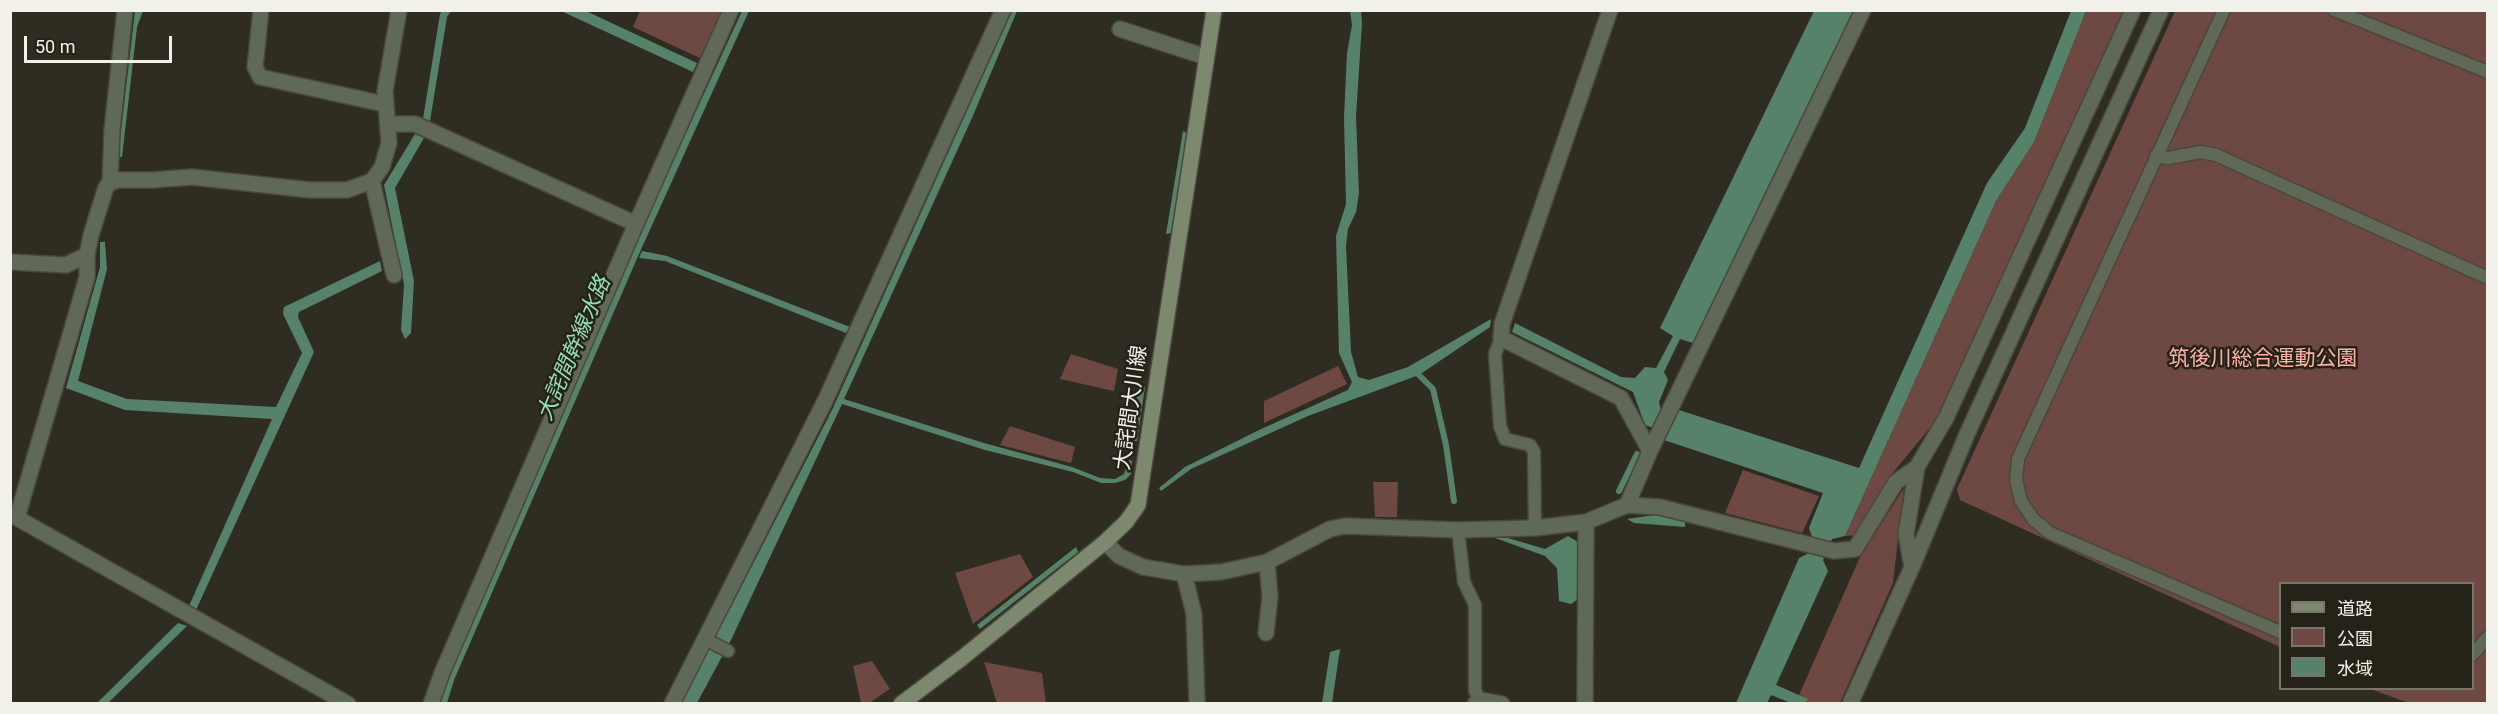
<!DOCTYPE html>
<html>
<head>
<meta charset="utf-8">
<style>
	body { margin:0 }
	#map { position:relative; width:2498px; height:714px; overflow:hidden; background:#2f2c21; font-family:Roboto,"Noto Sans JP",sans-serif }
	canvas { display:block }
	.frame { position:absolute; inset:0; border:12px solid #f2f1e9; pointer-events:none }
	.legend { position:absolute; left:2279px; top:582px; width:195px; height:108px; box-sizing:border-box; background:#252218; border:2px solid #77756c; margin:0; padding:8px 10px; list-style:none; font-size:18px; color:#f2f1e9 }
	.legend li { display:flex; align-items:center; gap:12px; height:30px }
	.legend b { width:30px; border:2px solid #77756c }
	.scale { position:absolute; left:24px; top:36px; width:148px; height:27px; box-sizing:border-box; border:3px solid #f2f1e9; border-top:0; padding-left:8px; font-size:18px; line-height:21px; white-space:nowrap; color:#f2f1e9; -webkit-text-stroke:4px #252218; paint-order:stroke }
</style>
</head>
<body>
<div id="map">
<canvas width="2498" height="714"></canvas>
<div class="frame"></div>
<ul class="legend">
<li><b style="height:8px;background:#7d896f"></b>道路</li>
<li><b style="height:16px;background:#6e4842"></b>公園</li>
<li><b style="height:16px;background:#57826a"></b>水域</li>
</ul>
<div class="scale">50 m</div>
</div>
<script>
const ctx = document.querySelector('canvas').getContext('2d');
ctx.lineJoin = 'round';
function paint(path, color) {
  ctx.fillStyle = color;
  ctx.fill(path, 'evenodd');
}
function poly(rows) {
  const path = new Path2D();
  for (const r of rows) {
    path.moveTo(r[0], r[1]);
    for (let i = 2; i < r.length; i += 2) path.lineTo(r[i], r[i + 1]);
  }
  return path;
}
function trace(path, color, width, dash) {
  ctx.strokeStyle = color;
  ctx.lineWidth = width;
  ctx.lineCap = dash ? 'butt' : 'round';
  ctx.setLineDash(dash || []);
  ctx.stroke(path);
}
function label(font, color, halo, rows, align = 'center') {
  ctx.font = font + ' Roboto,"Noto Sans JP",sans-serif';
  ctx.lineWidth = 5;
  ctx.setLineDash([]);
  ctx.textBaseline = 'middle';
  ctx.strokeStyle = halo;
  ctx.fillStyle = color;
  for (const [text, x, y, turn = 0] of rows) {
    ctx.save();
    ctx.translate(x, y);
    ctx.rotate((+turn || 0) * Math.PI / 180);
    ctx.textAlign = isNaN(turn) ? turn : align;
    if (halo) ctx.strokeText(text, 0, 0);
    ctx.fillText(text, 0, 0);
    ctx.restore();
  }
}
paint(poly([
	[640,11,723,11,702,59,633,27],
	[2086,11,2124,11,1938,418,1887,480,1857,535,1845,536,1996,201,2034,142],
	[2175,11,2487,11,2487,703,2409,703,2370,689,2472,688,2472,584,2280,584,2280,647,1960,500,1957,489],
	[1071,354,1118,369,1114,391,1060,379],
	[1338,366,1347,384,1264,423,1264,401],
	[1010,426,1075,447,1071,463,1000,445],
	[1743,470,1819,496,1802,533,1725,513],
	[1373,482,1398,482,1397,517,1375,517],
	[1904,488,1893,583,1840,703,1805,703,1807,699,1799,695,1860,557],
	[1020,554,1033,577,973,624,955,573],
	[872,661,890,689,869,703,861,703,853,666],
	[984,662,1042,673,1046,703,997,703]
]), '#6e4842');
paint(poly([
	[135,11,143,11,137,27,122,157,118,157],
	[442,11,451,11,447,17,430,121,423,119,440,14],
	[561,11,586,11,697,63,693,72],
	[742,11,749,11,639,254,454,680,447,703,439,704,447,677,634,246],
	[1012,11,1017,11,972,118,844,399,984,443,1072,467,1100,478,1115,479,1124,474,1129,460,1132,461,1131,474,1125,480,1115,483,1101,483,1073,472,985,450,842,404,731,640,697,703,681,704,832,410],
	[1350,11,1361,11,1362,23,1356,117,1359,193,1356,212,1348,229,1346,246,1351,352,1358,377,1369,380,1408,367,1491,319,1490,327,1419,375,1308,416,1191,469,1161,491,1159,488,1185,467,1259,430,1348,390,1352,382,1339,353,1336,236,1346,204,1344,117,1347,53,1352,25],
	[1814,11,1855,11,1693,343,1680,339,1664,372,1668,380,1659,402,1661,410,1674,418,1679,410,1859,468,1987,183,2025,128,2071,11,2086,11,2034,142,1996,201,1845,536,1832,539,1823,560,1828,571,1776,685,1808,699,1805,703,1791,703,1771,695,1767,703,1736,703,1799,558,1807,554,1812,537,1809,528,1823,493,1664,440,1667,433,1645,425,1633,392,1512,332,1515,323,1621,377,1635,378,1645,367,1656,368,1673,336,1660,328],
	[1183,131,1187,133,1171,233,1166,234],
	[415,134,424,138,395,188,414,281,411,333,405,339,401,330,404,285,384,185],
	[100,242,105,242,107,269,78,381,127,399,276,407,302,353,283,314,284,307,380,261,382,271,299,312,298,317,314,352,196,610,189,606,272,419,125,410,66,388,100,267],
	[642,251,667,256,850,327,846,333,665,261,639,258],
	[1138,384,1145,387,1137,441,1130,441],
	[1654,515,1685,521,1685,527,1634,523,1627,519],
	[1568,536,1578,542,1578,599,1571,604,1559,601,1557,568,1545,556,1495,538,1508,538,1545,549],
	[1076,547,1078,552,980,629,977,625],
	[178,623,187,626,108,703,97,703],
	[1340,649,1332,703,1322,703,1330,652]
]), '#57826a');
trace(poly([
	[1419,375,1433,389,1446,445,1454,501],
	[1619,491,1637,454]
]), '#57826a', 6);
const lane = poly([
	[2224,10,2018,459,2016,480,2021,501,2033,519,2050,533,2280,632],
	[2334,10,2488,72],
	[2156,156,2168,158,2201,152,2216,155,2488,278],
	[1501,338,1495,354,1500,426,1505,439,1530,445,1534,452,1535,528],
	[1458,530,1464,582,1475,605,1475,691,1480,700],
	[705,639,728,651],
	[2472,655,2488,637]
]);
const street = poly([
	[261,10,255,67,260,77,384,104],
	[1610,10,1502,324,1501,338,1621,398,1650,451],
	[1120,29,1206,57],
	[389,124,415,124,636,224],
	[372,181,394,275],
	[110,183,112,130,125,10],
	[10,262,66,265,87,255],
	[1917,467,1946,418,2133,10],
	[1627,505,1650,451,1863,10],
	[1105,542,1119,556,1143,567,1184,574,1221,572,1267,562,1330,529,1345,526,1458,530,1535,528,1586,522,1627,505,1660,507,1834,551,1855,549,1896,482,1917,467,1906,534,1912,567],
	[1184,574,1194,614,1197,704],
	[1266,633,1270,597,1267,562],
	[348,704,17,518,87,277,87,255,91,235,106,187,110,183,118,180,152,180,192,177,310,190,347,190,372,181,382,167,389,143,385,91,399,10],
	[431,704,442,673,636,224,731,10],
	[672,704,825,401,1003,10],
	[1475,704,1480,700,1502,704],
	[1585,704,1586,522],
	[1850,704,1912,567,1967,434,2161,10]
]);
const secondary = poly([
	[901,704,962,658,1105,542,1126,522,1138,505,1214,10]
]);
trace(lane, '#4a483d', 15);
trace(street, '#4a483d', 18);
trace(secondary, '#4a483d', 18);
trace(lane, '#606857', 12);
trace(street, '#606857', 15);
trace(secondary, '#7d896f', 15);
label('21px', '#feb2a6', '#252218', [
	["筑後川総合運動公園",2263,360]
]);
label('21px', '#f2f1e9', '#252218', [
	["大詫間大川線",1132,408,-82]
]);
label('italic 22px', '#96deb7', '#252218', [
	["大詫間幹線水路",575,349,-67]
]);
</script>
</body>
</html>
